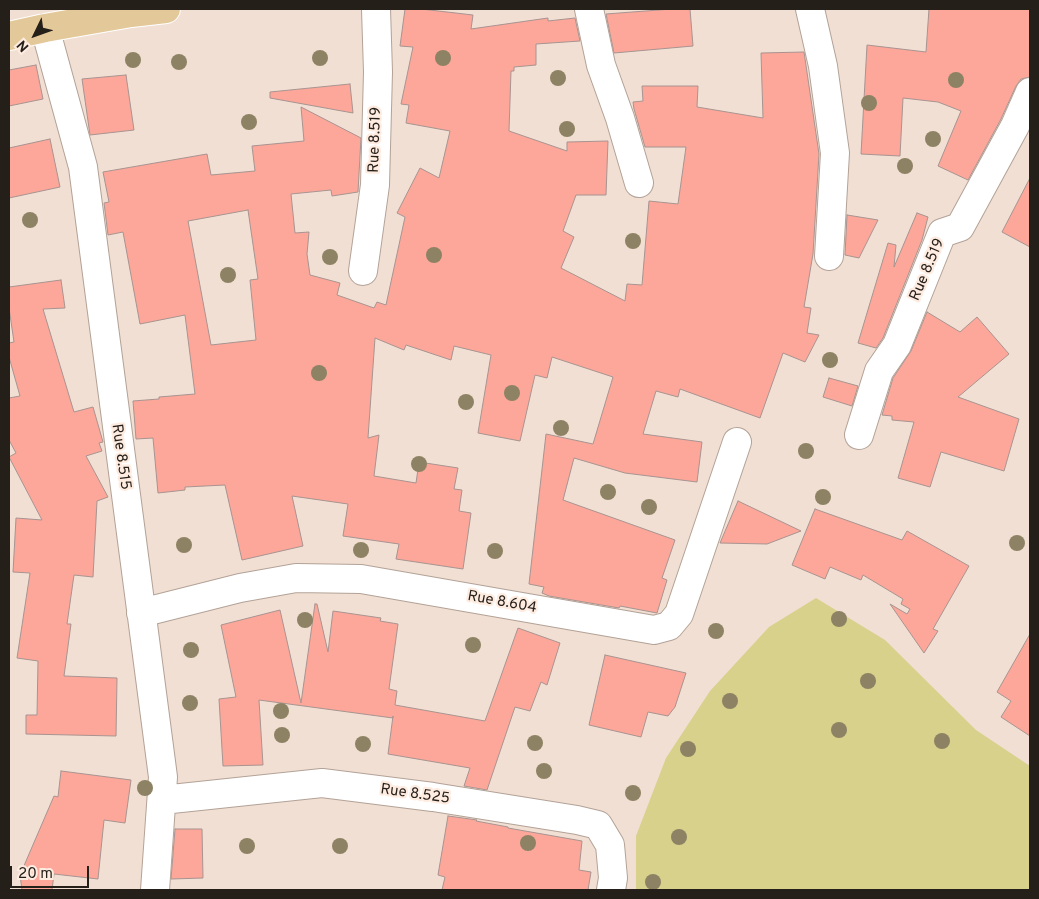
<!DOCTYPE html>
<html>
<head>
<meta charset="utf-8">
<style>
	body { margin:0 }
	#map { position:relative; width:1039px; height:899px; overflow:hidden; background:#f1dfd3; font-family:Overpass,sans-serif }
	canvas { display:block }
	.frame { position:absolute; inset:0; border:10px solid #251f1a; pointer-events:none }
	.north { position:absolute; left:10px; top:10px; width:50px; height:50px; -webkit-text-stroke:4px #ffece0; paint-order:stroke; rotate:228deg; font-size:14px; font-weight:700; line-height:20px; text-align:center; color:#251f1a }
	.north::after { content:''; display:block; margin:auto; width:18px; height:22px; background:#251f1a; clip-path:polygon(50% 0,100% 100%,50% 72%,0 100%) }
	.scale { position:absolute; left:10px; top:866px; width:79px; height:22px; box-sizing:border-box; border:2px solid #251f1a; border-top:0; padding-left:6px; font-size:15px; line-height:18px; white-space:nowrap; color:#251f1a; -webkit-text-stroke:4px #ffece0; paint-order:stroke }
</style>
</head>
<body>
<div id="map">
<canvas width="1039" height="899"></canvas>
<div class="frame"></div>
<div class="north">N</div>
<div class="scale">20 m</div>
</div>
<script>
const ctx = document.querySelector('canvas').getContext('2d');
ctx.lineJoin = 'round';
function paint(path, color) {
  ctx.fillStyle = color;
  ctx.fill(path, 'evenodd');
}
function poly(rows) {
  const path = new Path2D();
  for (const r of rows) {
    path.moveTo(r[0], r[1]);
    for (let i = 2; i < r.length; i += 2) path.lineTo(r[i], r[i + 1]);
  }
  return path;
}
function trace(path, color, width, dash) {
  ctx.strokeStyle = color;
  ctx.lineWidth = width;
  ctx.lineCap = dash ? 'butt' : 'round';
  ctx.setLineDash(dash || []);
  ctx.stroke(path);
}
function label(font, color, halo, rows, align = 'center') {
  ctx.font = font + ' Overpass,sans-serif';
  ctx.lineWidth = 4.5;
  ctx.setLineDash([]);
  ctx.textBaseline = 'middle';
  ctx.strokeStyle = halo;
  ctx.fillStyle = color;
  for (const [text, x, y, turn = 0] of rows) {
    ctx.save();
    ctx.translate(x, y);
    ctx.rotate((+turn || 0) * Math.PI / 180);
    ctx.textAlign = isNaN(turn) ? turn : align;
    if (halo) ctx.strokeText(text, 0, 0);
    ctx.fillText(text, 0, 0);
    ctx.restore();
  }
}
paint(poly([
	[816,598,885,640,976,730,1030,766,1030,890,636,890,636,836,666,758,710,691,769,627]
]), '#d8d18c');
const building = poly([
	[405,9,421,9,473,15,471,29,548,18,548,21,575,18,580,41,536,44,536,65,514,67,514,71,511,71,509,131,567,151,567,142,608,141,606,195,576,195,563,231,574,237,561,268,625,301,627,284,642,285,649,201,678,204,686,147,645,147,634,109,633,102,643,101,642,86,698,86,697,107,763,118,761,53,804,52,819,154,813,254,804,307,811,308,807,333,819,335,805,362,783,353,760,418,680,389,678,397,656,391,643,434,702,442,697,482,625,473,574,458,563,500,675,540,662,578,667,580,657,613,620,606,619,608,549,596,542,593,544,587,529,584,546,434,593,444,613,377,552,357,547,378,535,375,520,441,478,433,491,355,454,346,451,360,406,345,404,350,375,338,368,438,379,435,374,476,416,483,419,462,458,468,454,489,462,490,459,511,471,513,463,569,396,559,399,544,343,536,348,504,292,496,303,546,242,560,225,485,185,487,185,490,158,493,153,438,136,439,133,401,159,399,159,397,195,394,185,315,140,324,123,232,108,235,104,203,109,202,103,172,207,154,211,175,255,171,252,146,304,141,301,107,361,138,358,192,332,196,331,190,291,194,295,233,309,232,307,254,310,275,340,283,337,295,374,308,377,302,386,305,405,217,397,213,420,168,439,178,450,131,406,123,409,105,401,104,413,47,400,46,405,9],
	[248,210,258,279,250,280,256,340,211,345,188,221,248,210],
	[672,9,690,9,693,46,614,53,606,14,672,9],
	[929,9,1030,9,1030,77,1021,79,1016,86,1001,119,968,180,938,166,961,111,938,102,903,98,900,156,861,154,867,45,926,52,929,9],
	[36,65,43,99,9,106,9,70,36,65],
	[126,75,134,130,90,135,82,79,126,75],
	[350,84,353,113,270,98,270,92,350,84],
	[50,139,60,187,9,198,9,148,50,139],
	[1030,178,1030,247,1002,232,1030,178],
	[917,213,928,217,922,240,883,338,876,348,858,343,888,243,896,245,894,267,917,213],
	[847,215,878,220,859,258,845,255,847,215],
	[61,280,65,308,43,309,74,412,93,407,103,442,99,443,102,451,86,456,108,497,97,501,93,577,74,575,67,624,71,624,64,676,117,678,116,736,26,734,26,715,37,715,38,661,17,658,30,573,13,572,16,518,42,520,9,457,16,453,9,440,9,398,20,396,9,357,9,343,14,342,9,308,9,287,61,280],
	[927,312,960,332,977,317,1009,354,958,397,1019,419,1004,471,941,452,930,487,898,478,914,422,892,420,892,416,882,415,893,378,911,351,927,312],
	[829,378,858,386,852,406,823,397,829,378],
	[738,501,801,531,767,544,720,543,738,501],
	[815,509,902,540,907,531,969,566,933,629,938,631,924,653,890,604,907,614,910,609,901,604,903,599,863,575,861,580,830,567,825,579,792,565,815,509],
	[315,604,317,604,328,652,333,611,381,618,380,621,398,624,389,689,397,691,395,705,485,721,518,628,560,643,547,685,541,682,530,711,515,707,487,790,464,786,470,768,388,754,393,716,393,718,259,700,263,765,223,766,219,699,236,697,221,625,280,610,301,703,315,604],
	[1030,634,1030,736,1001,717,1011,701,997,692,1030,634],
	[605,655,686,673,675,707,668,716,648,712,641,737,589,725,605,655],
	[61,771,131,780,125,823,104,820,98,879,54,874,52,890,22,890,20,875,54,796,58,797,61,771],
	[448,816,477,820,476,821,508,827,508,828,582,841,579,870,591,872,588,890,442,890,445,877,438,875,448,816],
	[175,829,202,829,203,878,171,879,175,829]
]);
paint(building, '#fca799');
trace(building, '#a89390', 1);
const minor = poly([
	[589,9,601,65,620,118,639,183],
	[810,9,823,66,835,153,829,256],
	[45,28,83,167,163,777,155,890],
	[363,271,375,185,378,72,376,9],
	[859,435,879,371,897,345,942,233,960,227,1015,126,1030,92],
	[141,613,240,588,296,578,361,579,654,630,669,626,679,614,737,442],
	[162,800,322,783,433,797,577,820,598,825,610,845,613,878,611,890]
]);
const major = poly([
	[9,36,45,28,131,13,166,9]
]);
trace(minor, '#b3a297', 30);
trace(major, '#fff', 30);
trace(minor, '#fff', 28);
trace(major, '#e3c899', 28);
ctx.fillStyle = '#8d8263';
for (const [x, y] of [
	[320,58],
	[443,58],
	[133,60],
	[179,62],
	[558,78],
	[956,80],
	[869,103],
	[249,122],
	[567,129],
	[933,139],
	[905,166],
	[30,220],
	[633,241],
	[434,255],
	[330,257],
	[228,275],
	[830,360],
	[319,373],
	[512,393],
	[466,402],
	[561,428],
	[806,451],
	[419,464],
	[608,492],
	[823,497],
	[649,507],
	[1017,543],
	[184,545],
	[361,550],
	[495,551],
	[839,619],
	[305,620],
	[716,631],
	[473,645],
	[191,650],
	[868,681],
	[730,701],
	[190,703],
	[281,711],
	[839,730],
	[282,735],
	[942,741],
	[535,743],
	[363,744],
	[688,749],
	[544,771],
	[145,788],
	[633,793],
	[679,837],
	[528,843],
	[247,846],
	[340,846],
	[653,882]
]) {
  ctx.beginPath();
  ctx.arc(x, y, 8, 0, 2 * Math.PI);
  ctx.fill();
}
label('15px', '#251f1a', '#ffece0', [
	["Rue 8.519",376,140,-88],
	["Rue 8.519",928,270,-67],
	["Rue 8.515",120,457,82],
	["Rue 8.604",502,603,10],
	["Rue 8.525",415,795,8]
]);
</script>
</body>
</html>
